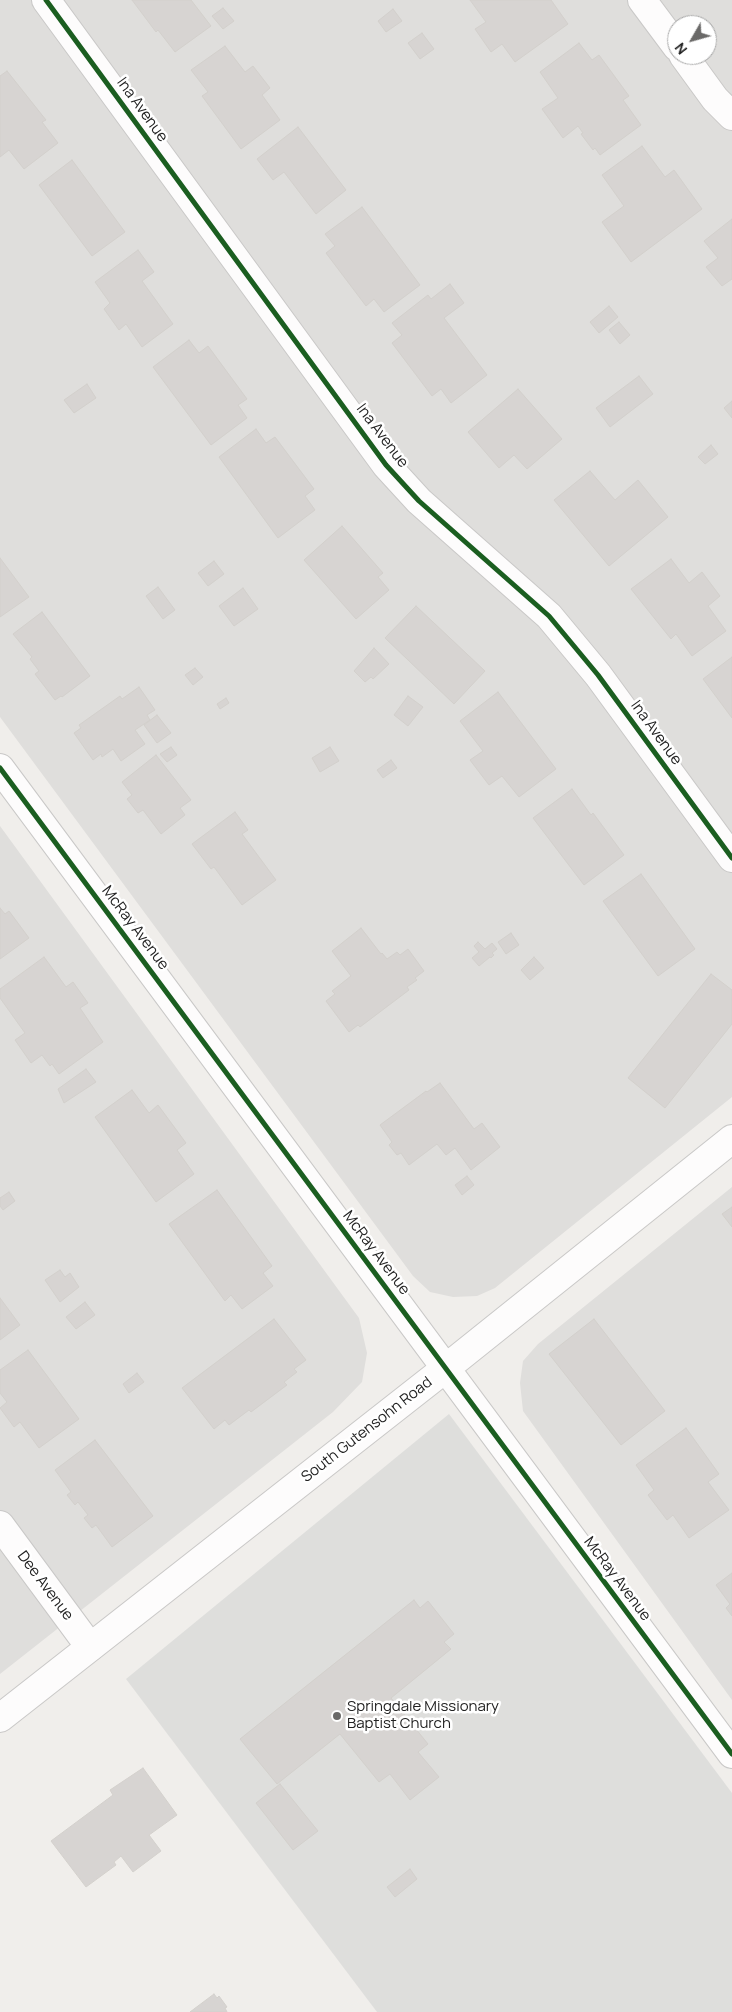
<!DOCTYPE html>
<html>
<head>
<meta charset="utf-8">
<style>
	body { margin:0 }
	#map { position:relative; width:732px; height:2012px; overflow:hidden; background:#f0eeeb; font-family:Manrope,sans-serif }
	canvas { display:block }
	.north { position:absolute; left:667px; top:15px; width:50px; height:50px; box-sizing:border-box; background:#fff; border:1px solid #a7a7a7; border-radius:50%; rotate:232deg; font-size:14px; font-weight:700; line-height:20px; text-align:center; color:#222 }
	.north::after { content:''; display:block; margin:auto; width:18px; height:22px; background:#6a6968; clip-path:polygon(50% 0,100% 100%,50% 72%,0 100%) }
</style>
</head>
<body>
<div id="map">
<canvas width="732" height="2012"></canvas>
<div class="north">N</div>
</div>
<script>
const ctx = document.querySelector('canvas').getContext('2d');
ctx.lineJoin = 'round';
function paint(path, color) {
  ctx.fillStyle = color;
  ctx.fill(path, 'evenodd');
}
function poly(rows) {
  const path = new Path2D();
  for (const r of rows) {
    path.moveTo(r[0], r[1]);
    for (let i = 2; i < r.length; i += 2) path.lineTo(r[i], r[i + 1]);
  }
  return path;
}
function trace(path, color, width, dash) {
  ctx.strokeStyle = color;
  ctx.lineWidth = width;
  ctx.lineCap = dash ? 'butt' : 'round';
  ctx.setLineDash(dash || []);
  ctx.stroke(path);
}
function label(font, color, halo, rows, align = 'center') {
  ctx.font = font + ' Manrope,sans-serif';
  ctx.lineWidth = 5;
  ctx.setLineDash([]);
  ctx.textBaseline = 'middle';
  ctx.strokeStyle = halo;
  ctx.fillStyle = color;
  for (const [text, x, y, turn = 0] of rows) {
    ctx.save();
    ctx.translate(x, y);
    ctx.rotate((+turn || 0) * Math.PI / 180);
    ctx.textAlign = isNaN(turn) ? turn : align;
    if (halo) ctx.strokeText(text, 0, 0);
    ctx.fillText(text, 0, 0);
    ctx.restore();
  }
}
paint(poly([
	[0,0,732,0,732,1097,495,1288,477,1296,453,1297,430,1292,413,1276,0,717],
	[677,25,707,25,707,55,677,55],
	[0,826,359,1318,367,1353,362,1382,333,1412,0,1674],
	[732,1187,732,1700,523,1411,520,1383,523,1361,538,1344]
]), '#dfdedc');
paint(poly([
	[449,1414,732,1793,732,2012,377,2012,126,1679]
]), '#dededc');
const building = poly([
	[132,0,191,0,211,26,175,52,158,30,156,32,132,0],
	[470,0,551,0,568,24,515,62,502,44,491,52,475,29,486,22,470,0],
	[223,8,234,21,223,29,212,16,223,8],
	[393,9,402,21,386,32,378,21,393,9],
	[422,33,434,49,420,59,408,43,422,33],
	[579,43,592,60,599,55,629,96,623,100,641,125,600,155,595,148,593,150,581,134,583,133,578,126,563,138,542,109,558,98,540,72,579,43],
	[225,46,245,72,253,66,270,88,262,95,280,120,241,149,202,96,208,92,191,70,225,46],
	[7,71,46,120,42,122,58,143,24,169,9,150,0,157,0,76,7,71],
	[298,127,346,190,316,214,284,172,273,180,257,159,298,127],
	[642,146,665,177,674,170,702,209,631,262,602,222,624,206,602,175,642,146],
	[72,160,125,232,92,256,39,185,72,160],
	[362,207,420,285,384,312,374,299,366,306,326,253,335,246,325,234,362,207],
	[732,219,732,279,722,286,706,267,718,258,704,241,732,219],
	[138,250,154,272,142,281,173,324,142,347,126,324,119,330,104,309,110,303,95,282,138,250],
	[450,284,464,303,444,318,487,375,451,403,441,389,432,396,392,343,402,335,392,323,428,295,431,299,450,284],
	[609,306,618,317,599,333,590,322,609,306],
	[619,322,630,335,620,344,609,330,619,322],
	[189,340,199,353,208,346,247,399,238,405,247,418,211,445,153,367,189,340],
	[639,376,653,394,610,427,596,408,639,376],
	[87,384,96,398,74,413,64,400,87,384],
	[518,389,562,439,527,469,514,455,499,468,468,432,518,389],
	[732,401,732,418,724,408,732,401],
	[256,429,266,443,275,437,314,489,305,496,315,510,278,538,219,457,256,429],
	[711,445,718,454,705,464,698,457,711,445],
	[590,471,615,500,638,480,668,517,609,566,554,500,590,471],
	[342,526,383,573,378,577,389,590,356,619,304,560,342,526],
	[0,558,29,597,0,617,0,558],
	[671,559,689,583,702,572,720,596,708,606,726,631,692,656,676,634,671,639,631,589,671,559],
	[214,561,224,574,208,586,198,573,214,561],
	[158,587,175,610,163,619,146,596,158,587],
	[243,588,258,609,234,626,219,606,243,588],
	[416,606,485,671,454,704,385,638,416,606],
	[42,612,90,676,62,697,61,696,55,700,35,674,39,671,30,659,32,657,13,634,42,612],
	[374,648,389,664,373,679,371,677,365,682,354,671,374,648],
	[732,657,732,718,703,679,732,657],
	[195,668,203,677,193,685,185,675,195,668],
	[139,687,155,710,147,715,150,720,135,730,145,744,121,761,113,749,102,757,101,754,93,760,74,733,81,728,79,725,120,696,122,699,139,687],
	[498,692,556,769,519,797,502,776,489,785,470,760,483,751,460,721,498,692],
	[408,696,423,707,408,726,394,715,408,696],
	[226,698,229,703,220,709,217,704,226,698],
	[157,715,171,733,157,743,144,725,157,715],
	[171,747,177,755,167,762,160,754,171,747],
	[330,747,339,761,320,772,312,758,330,747],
	[156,755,191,800,180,808,185,815,161,834,143,810,138,813,127,799,132,795,122,782,156,755],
	[391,760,397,768,383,778,377,770,391,760],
	[572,789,591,815,593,813,624,855,584,885,533,818,572,789],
	[235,812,248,830,242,834,276,880,242,905,214,867,211,869,192,844,235,812],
	[641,874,695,949,658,976,603,901,641,874],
	[0,908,5,914,9,911,29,938,0,959,0,908],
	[361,928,381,954,382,953,387,959,397,952,400,955,408,949,424,971,415,978,417,980,407,987,409,990,360,1027,358,1025,349,1032,326,1001,335,994,332,991,351,976,332,951,361,928],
	[511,933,519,945,506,954,498,942,511,933],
	[478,942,485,949,492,943,497,949,492,953,494,955,491,958,490,957,479,966,472,958,479,952,474,946,478,942],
	[44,957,66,987,73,982,88,1003,80,1008,103,1042,59,1074,52,1064,50,1066,42,1055,31,1063,15,1040,25,1033,0,998,0,989,44,957],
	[534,957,544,968,530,980,521,970,534,957],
	[711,974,732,990,732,1024,665,1108,628,1078,711,974],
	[86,1069,96,1082,64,1103,58,1089,86,1069],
	[440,1083,474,1129,482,1123,500,1147,471,1170,455,1148,446,1155,437,1144,409,1165,401,1153,397,1155,389,1145,392,1142,380,1125,426,1091,427,1092,440,1083],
	[132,1090,149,1113,158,1105,186,1143,177,1150,194,1174,156,1202,95,1117,132,1090],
	[467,1176,474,1185,462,1195,455,1185,467,1176],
	[217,1190,272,1266,263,1273,273,1286,242,1309,231,1295,225,1301,169,1224,217,1190],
	[9,1192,15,1201,3,1210,0,1206,0,1198,9,1192],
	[732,1207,732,1227,722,1214,732,1207],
	[60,1270,65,1277,70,1273,79,1287,60,1302,45,1280,60,1270],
	[0,1298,20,1325,0,1340,0,1298],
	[85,1302,95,1315,76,1329,66,1317,85,1302],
	[274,1319,306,1360,294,1369,297,1372,284,1382,287,1385,251,1412,249,1410,229,1425,225,1420,214,1429,182,1388,274,1319],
	[594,1319,665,1411,621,1445,549,1354,594,1319],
	[28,1350,79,1419,39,1448,20,1422,14,1427,0,1408,7,1402,0,1393,0,1370,28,1350],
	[137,1373,144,1382,129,1393,123,1384,137,1373],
	[686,1428,719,1474,708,1482,729,1510,689,1538,673,1515,667,1520,648,1495,654,1490,636,1465,686,1428],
	[95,1440,153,1516,112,1547,96,1525,92,1528,84,1518,88,1515,78,1502,75,1505,67,1495,71,1492,55,1470,95,1440],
	[732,1573,732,1616,726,1608,730,1604,716,1585,732,1573],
	[414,1600,420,1608,428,1601,454,1634,444,1642,451,1649,391,1698,428,1744,418,1752,439,1777,410,1800,390,1774,379,1782,340,1734,277,1784,240,1739,414,1600],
	[143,1768,177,1815,149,1835,161,1851,133,1872,121,1856,114,1862,116,1865,86,1887,51,1841,113,1795,110,1790,143,1768],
	[280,1784,318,1831,293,1850,256,1803,280,1784],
	[410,1869,417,1879,395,1897,387,1887,410,1869],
	[214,1994,217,1998,219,1996,227,2007,225,2008,227,2012,190,2012,214,1994]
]);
paint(building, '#d7d4d2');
trace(building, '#d3d0cc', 1);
const minor = poly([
	[46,0,386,465,419,501,549,616,598,675,732,858],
	[642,0,677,47],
	[683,55,715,99,732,116],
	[0,1525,90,1647]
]);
const tertiary = poly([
	[0,768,732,1754],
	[0,1718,446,1368,732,1139]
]);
trace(minor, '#c9c8c7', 30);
trace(tertiary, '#c9c8c7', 30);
trace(minor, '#fdfcfc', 28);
trace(tertiary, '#fdfcfc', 28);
trace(poly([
	[46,0,386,465,419,501,549,616,598,675,732,858],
	[0,768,732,1754]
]), '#1b5e20', 5);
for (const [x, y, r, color] of [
	[337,1716,5,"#6a6968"]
]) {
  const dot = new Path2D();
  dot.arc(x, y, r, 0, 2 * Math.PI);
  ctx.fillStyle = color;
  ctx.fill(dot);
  trace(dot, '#fff', 2);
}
label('15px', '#222', '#fff', [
	["Ina Avenue",142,110,54],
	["Ina Avenue",382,436,53],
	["Ina Avenue",656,733,54],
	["McRay Avenue",135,928,53],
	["McRay Avenue",376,1253,53],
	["South Gutensohn Road",367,1430,-38],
	["McRay Avenue",617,1579,53],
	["Dee Avenue",45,1586,53]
]);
label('15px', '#222', '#fff', [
	["Springdale Missionary",347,1707],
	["Baptist Church",347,1724]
], 'left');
</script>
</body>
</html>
